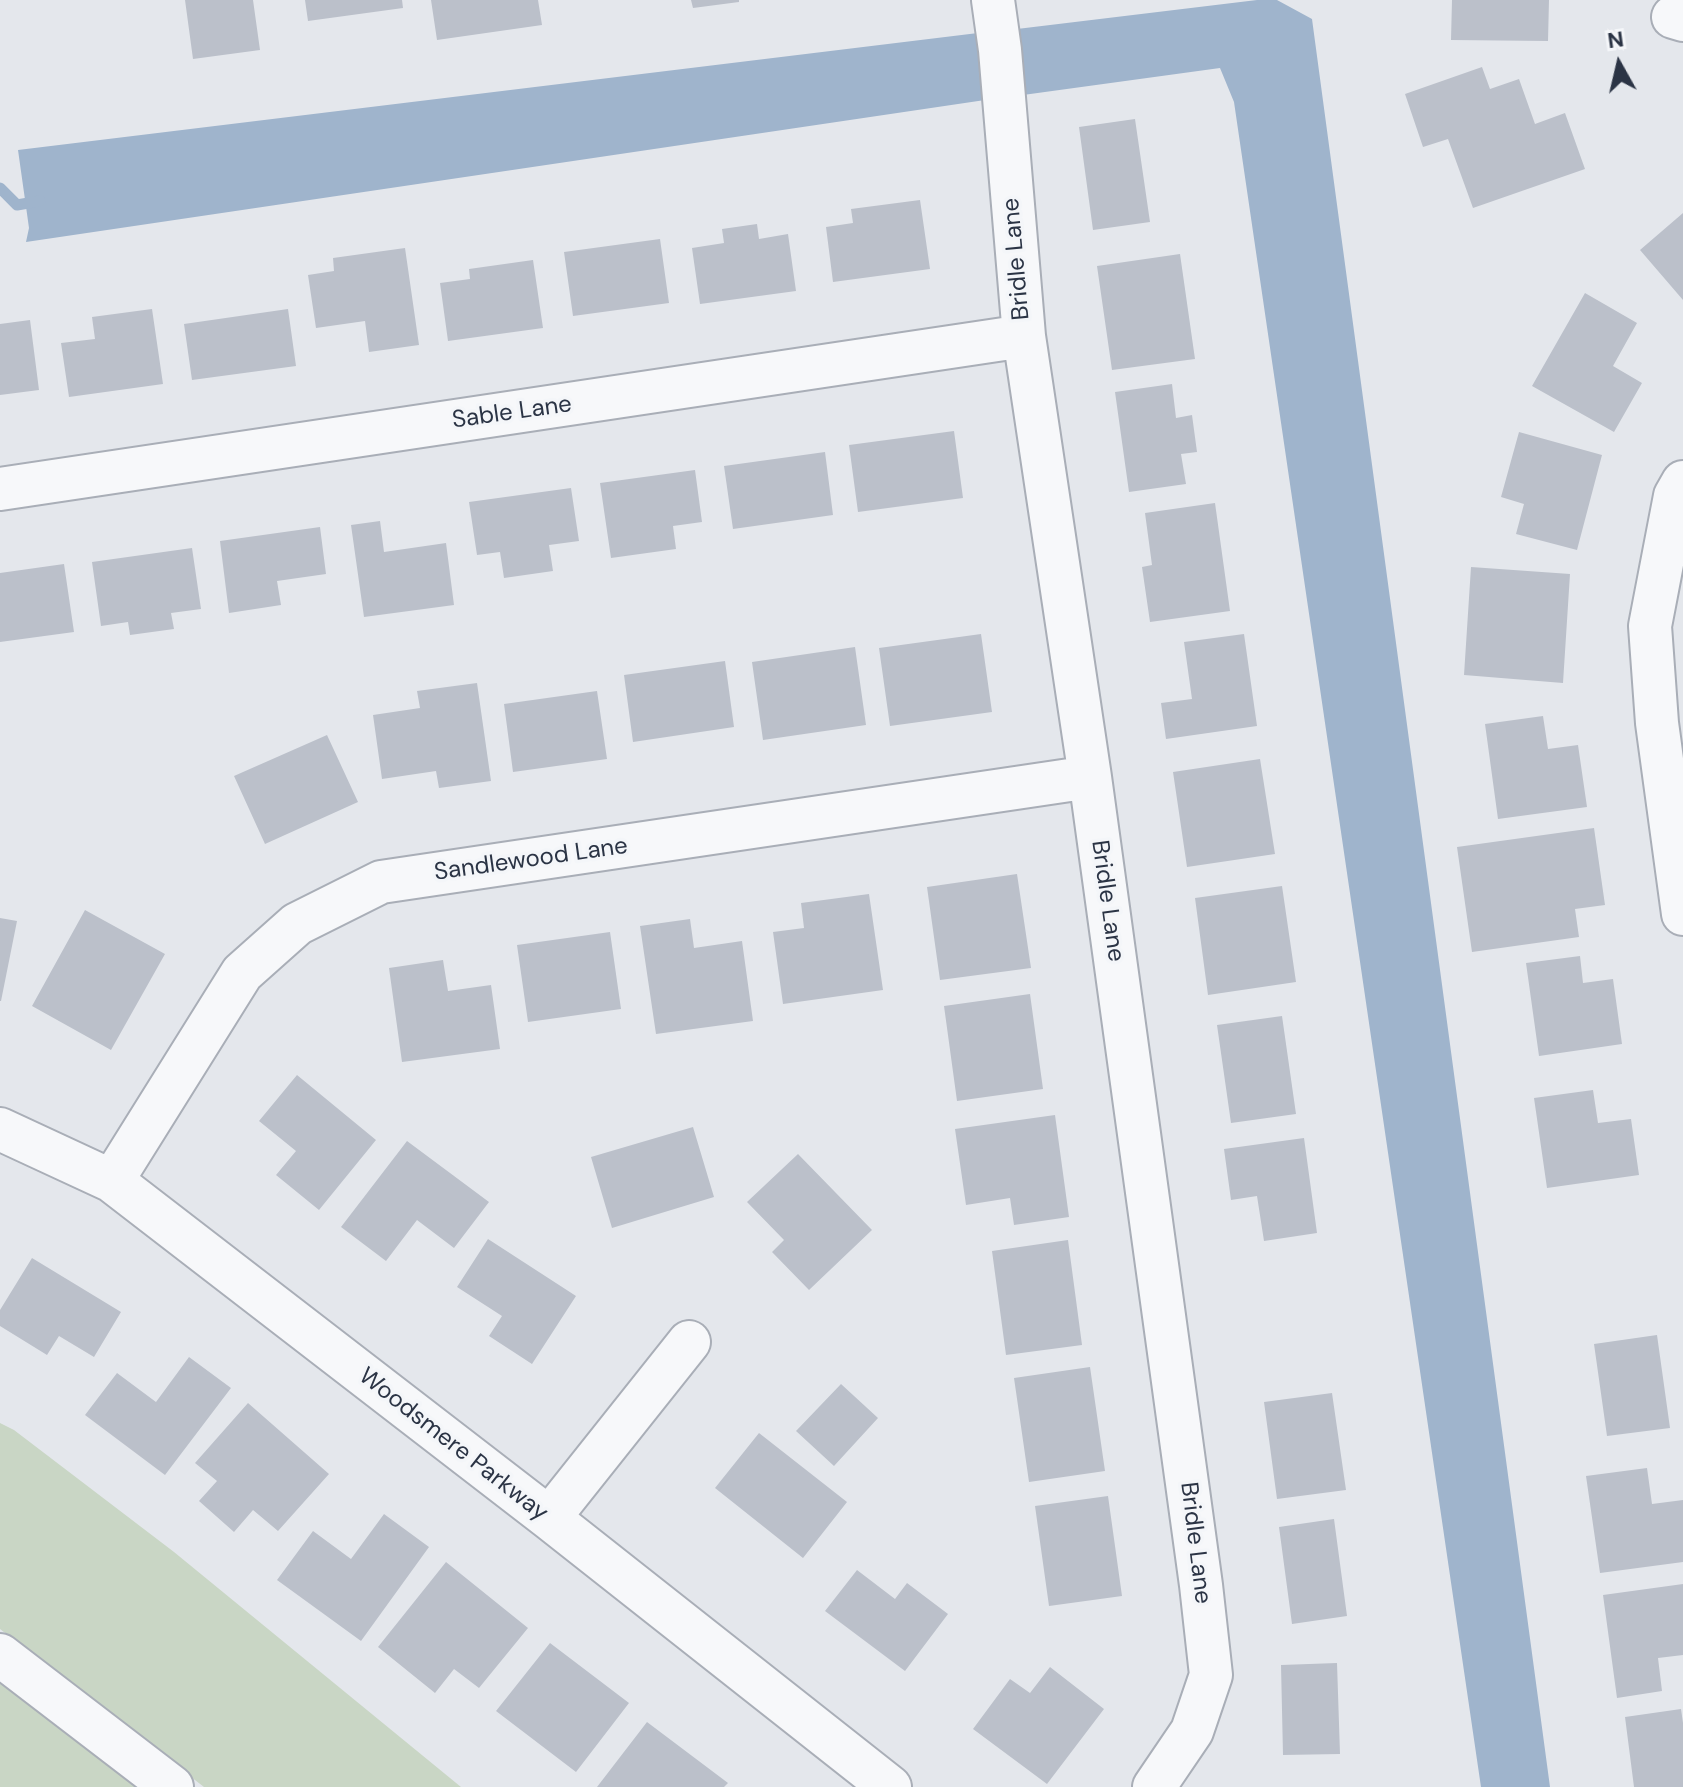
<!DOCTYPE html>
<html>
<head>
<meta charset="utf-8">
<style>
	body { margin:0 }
	#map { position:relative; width:1683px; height:1787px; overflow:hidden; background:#e4e7ec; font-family:"DM Sans",sans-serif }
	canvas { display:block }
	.north { position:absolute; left:1579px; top:24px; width:80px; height:80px; -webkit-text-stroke:6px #f4f6f9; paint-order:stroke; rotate:352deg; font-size:22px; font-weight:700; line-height:32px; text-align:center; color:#2b3445 }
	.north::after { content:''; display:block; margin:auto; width:28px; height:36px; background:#2b3445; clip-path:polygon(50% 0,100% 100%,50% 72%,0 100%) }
</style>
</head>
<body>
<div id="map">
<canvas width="1683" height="1787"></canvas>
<div class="north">N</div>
</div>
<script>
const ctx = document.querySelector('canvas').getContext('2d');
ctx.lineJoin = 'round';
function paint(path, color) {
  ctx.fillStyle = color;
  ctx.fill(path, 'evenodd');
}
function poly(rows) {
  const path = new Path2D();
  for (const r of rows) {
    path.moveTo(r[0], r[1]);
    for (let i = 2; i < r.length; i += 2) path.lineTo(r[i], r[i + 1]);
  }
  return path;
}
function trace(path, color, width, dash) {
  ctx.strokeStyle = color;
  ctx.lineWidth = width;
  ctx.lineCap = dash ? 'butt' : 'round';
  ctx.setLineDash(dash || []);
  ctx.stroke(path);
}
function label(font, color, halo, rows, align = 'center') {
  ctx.font = font + ' "DM Sans",sans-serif';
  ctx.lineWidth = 7;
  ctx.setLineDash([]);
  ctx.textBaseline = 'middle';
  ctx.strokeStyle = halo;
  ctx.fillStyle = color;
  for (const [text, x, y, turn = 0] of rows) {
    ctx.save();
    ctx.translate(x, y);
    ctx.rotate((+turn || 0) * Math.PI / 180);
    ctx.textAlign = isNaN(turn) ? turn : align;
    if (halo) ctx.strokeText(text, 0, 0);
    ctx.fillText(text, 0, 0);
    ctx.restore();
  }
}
paint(poly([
	[0,1423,14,1430,174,1552,461,1787,204,1787,0,1629],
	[0,1681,139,1787,0,1787]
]), '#c9d6c5');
paint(poly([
	[1257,0,1277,0,1312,19,1550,1787,1481,1787,1234,102,1220,68,1023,95,1017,29],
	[978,33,985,100,26,242,29,228,18,150]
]), '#9fb4cc');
trace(poly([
	[0,188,17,205,40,201]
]), '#9fb4cc', 11);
paint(poly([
	[185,0,253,0,260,50,193,59],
	[305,0,402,0,403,8,308,21],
	[431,0,538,0,542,25,437,40],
	[691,0,739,0,739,2,693,8],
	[1452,0,1549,0,1548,41,1451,40],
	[1482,67,1490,89,1519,79,1535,124,1565,113,1585,169,1473,208,1448,139,1423,147,1405,94],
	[1135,119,1150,222,1093,230,1079,127],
	[920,200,930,269,833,282,826,227,853,223,851,209],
	[1683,213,1683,300,1640,250],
	[757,224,759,239,788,234,796,291,700,304,692,248,724,243,722,229],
	[660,239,669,303,573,316,564,252],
	[405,248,419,345,369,352,365,321,316,328,308,275,334,271,333,258],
	[1180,254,1195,359,1112,370,1097,266],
	[533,260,543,328,448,341,440,283,470,279,469,269],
	[1585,293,1637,323,1613,366,1642,383,1614,432,1532,386],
	[152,309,163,384,69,397,61,343,95,339,92,317],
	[288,309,296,366,192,380,184,324],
	[30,320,39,390,0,395,0,324],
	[1172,384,1176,418,1192,415,1197,452,1181,454,1186,484,1129,492,1115,392],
	[954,431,963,498,858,512,849,445],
	[1519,432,1602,455,1577,550,1516,534,1524,504,1501,497],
	[825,452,833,515,733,529,724,466],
	[695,470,702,522,673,526,676,549,611,558,600,483],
	[571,488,579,541,549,545,553,571,504,578,500,552,477,555,469,502],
	[1215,503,1230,611,1150,622,1142,567,1152,565,1145,513],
	[380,521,384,552,446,543,454,605,364,617,351,525],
	[320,527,326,574,277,581,281,605,229,613,220,541],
	[192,548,201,609,171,613,174,629,130,635,128,622,101,626,92,562],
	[64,564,74,632,0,642,0,573],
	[1471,567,1570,574,1563,683,1464,675],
	[981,634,992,712,890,726,879,648],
	[1244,634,1257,726,1166,739,1161,703,1192,699,1184,642],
	[855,647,866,725,763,740,752,662],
	[725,661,734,727,633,742,624,675],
	[477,683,491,781,439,788,436,771,382,779,373,715,420,708,417,691],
	[597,691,607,759,513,772,504,704],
	[1543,716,1548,749,1578,745,1587,807,1498,819,1485,724],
	[327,735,358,802,265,844,234,776],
	[1260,759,1275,854,1187,867,1173,772],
	[1594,828,1605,905,1575,909,1579,937,1472,952,1457,847],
	[1017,874,1031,968,940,980,927,887],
	[1282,886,1296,982,1208,995,1195,898],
	[869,894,883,990,783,1004,773,932,804,928,801,903],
	[85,910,165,954,111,1050,32,1006],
	[0,918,17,921,1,1001,0,1001],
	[690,919,694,948,742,941,753,1021,656,1034,640,926],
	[610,932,621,1009,528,1022,517,945],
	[1580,956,1583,983,1613,979,1622,1044,1539,1056,1526,963],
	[443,960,448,991,491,985,500,1049,402,1062,389,968],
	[1030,994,1043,1089,957,1101,944,1006],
	[1282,1016,1296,1114,1231,1123,1217,1025],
	[297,1075,376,1140,319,1210,276,1175,296,1151,259,1121],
	[1593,1090,1598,1123,1631,1119,1639,1175,1547,1188,1534,1098],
	[1055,1115,1069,1217,1014,1225,1010,1198,966,1205,955,1129],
	[693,1127,714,1197,612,1228,591,1157],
	[1304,1138,1317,1233,1264,1241,1257,1196,1231,1200,1224,1149],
	[407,1141,489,1202,454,1248,417,1220,386,1261,341,1227],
	[798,1154,872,1230,809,1290,772,1252,784,1240,747,1202],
	[488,1239,576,1296,532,1364,489,1336,502,1316,457,1287],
	[1068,1240,1082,1345,1006,1355,992,1251],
	[32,1258,121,1312,94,1357,59,1336,47,1355,0,1326,0,1310],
	[1657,1335,1670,1428,1607,1436,1594,1344],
	[189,1357,231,1388,165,1475,85,1415,117,1373,156,1402],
	[1090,1367,1105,1471,1029,1482,1014,1378],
	[841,1384,878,1418,834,1466,796,1431],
	[1332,1393,1346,1490,1277,1499,1264,1402],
	[248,1403,329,1474,278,1531,253,1510,234,1532,199,1501,217,1481,195,1463],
	[759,1433,847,1502,803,1558,715,1488],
	[1647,1468,1652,1504,1683,1500,1683,1562,1600,1573,1586,1476],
	[1108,1496,1122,1596,1049,1606,1035,1506],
	[384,1514,429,1547,361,1641,277,1580,313,1531,351,1559],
	[1334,1519,1347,1616,1292,1624,1279,1527],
	[446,1562,528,1628,479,1688,454,1669,435,1693,378,1647],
	[857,1570,895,1599,907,1583,948,1614,905,1671,825,1611],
	[1683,1584,1683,1655,1658,1658,1662,1691,1617,1698,1603,1595],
	[550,1643,629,1703,576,1772,496,1711],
	[1337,1663,1340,1754,1283,1755,1281,1665],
	[1050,1667,1104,1709,1047,1784,973,1729,1010,1679,1030,1693],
	[1681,1709,1683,1723,1683,1787,1634,1787,1625,1717],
	[647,1722,728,1783,724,1787,597,1787]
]), '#bbc0ca');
const minor = poly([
	[993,0,1000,50,1024,336,1090,777,1201,1585,1211,1675,1192,1731,1154,1787],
	[1673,17,1683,20],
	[1683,482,1675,496,1650,626,1657,723,1683,914],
	[0,489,1024,336],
	[0,1129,112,1181,549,1518,890,1787],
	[112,1181,242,973,297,924,381,882,1090,777],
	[549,1518,689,1342],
	[0,1655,172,1787]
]);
trace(minor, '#a9aeb7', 46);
trace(minor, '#f7f8fa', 42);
label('24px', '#2b3445', '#f4f6f9', [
	["Bridle Lane",1017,259,-95],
	["Sable Lane",512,413,-8],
	["Sandlewood Lane",531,860,-8],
	["Bridle Lane",1107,901,82],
	["Woodsmere Parkway",453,1445,38],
	["Bridle Lane",1195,1543,83]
]);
</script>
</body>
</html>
